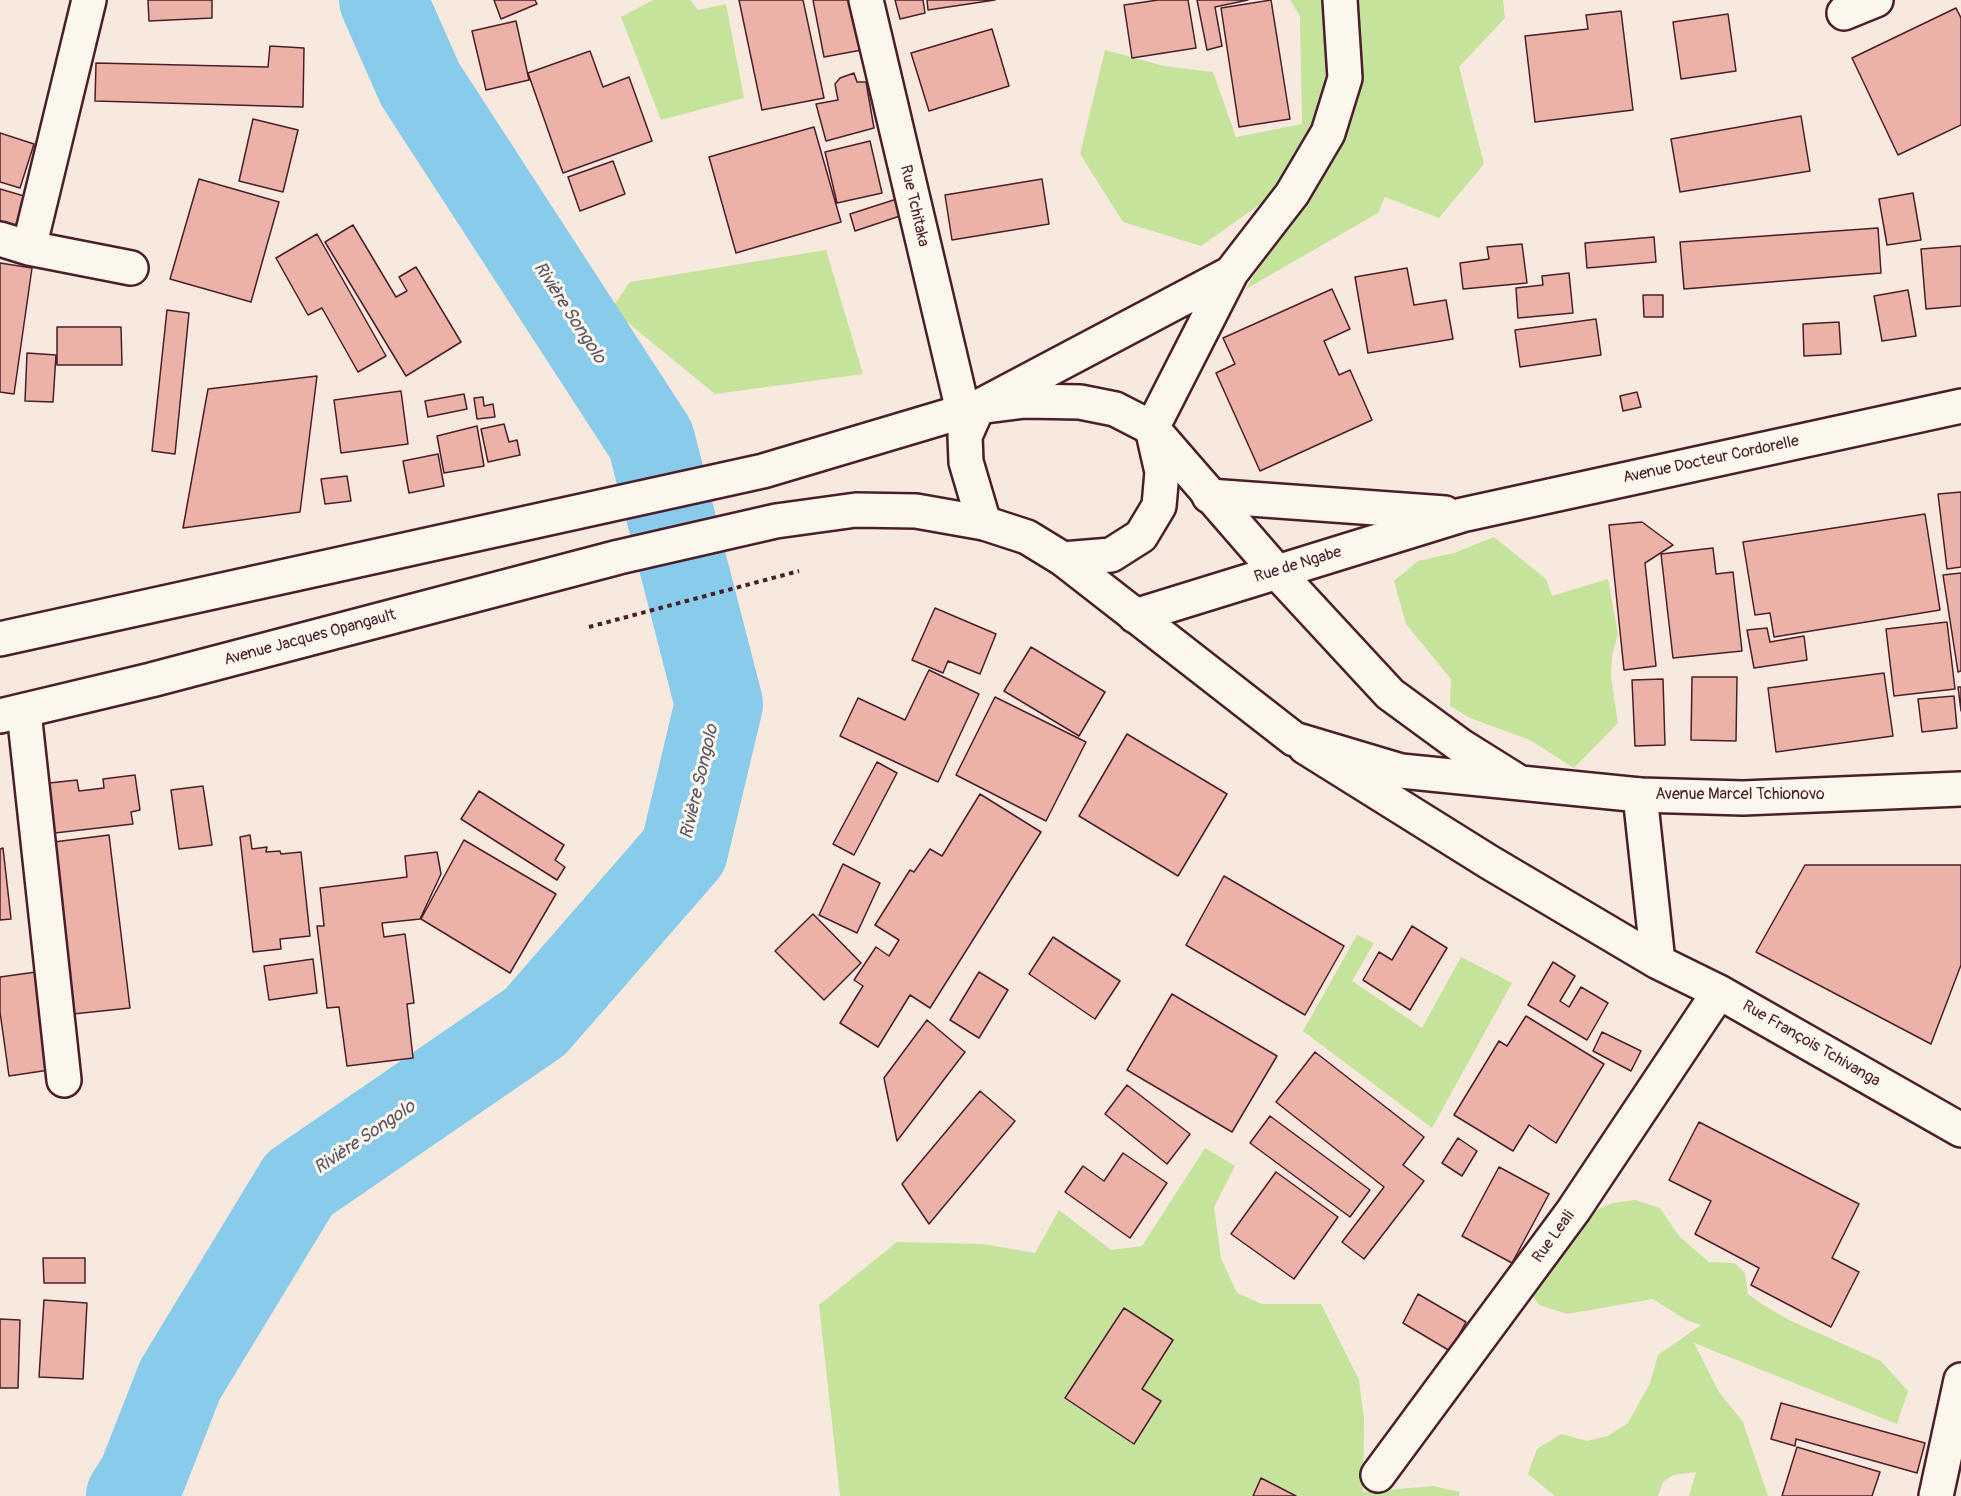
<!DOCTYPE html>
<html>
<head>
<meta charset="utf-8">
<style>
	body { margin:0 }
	canvas { display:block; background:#f8e9de }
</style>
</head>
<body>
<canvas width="1961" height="1496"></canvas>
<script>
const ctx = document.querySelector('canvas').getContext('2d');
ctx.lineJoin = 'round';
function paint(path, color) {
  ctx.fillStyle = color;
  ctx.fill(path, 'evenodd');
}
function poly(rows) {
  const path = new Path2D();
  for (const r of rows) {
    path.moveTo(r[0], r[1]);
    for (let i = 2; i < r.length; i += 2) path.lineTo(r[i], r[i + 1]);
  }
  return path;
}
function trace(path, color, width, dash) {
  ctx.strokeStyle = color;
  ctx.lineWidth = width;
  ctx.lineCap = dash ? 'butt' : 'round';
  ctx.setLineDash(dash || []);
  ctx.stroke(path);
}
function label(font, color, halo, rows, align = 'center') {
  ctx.font = font + ' Pangolin,sans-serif';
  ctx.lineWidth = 6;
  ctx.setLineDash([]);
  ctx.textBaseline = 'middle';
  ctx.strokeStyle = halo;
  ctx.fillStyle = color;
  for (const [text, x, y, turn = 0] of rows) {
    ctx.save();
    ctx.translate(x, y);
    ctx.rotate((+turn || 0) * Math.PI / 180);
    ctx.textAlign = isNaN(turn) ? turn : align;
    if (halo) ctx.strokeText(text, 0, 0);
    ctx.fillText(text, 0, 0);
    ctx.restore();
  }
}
paint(poly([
	[653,0,690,0,698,10,726,4,744,98,661,120,621,17],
	[1290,0,1503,0,1505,18,1459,67,1484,164,1439,218,1385,197,1378,213,1246,289,1294,208,1273,195,1201,246,1123,222,1080,154,1105,50,1164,66,1213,72,1236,137,1302,124,1300,16],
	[826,250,863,374,715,394,611,309,630,282],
	[1494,537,1546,579,1552,596,1608,579,1618,634,1612,656,1611,677,1618,723,1574,768,1530,740,1470,718,1450,706,1451,679,1406,624,1394,581,1418,561,1454,553],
	[1357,935,1374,943,1352,981,1422,1028,1461,957,1512,983,1432,1128,1303,1031],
	[1205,1148,1235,1166,1214,1207,1221,1258,1237,1293,1262,1304,1321,1304,1359,1380,1364,1419,1363,1492,1433,1486,1460,1492,1459,1496,840,1496,819,1305,897,1242,983,1244,1035,1253,1059,1210,1111,1250,1142,1246],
	[1635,1200,1660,1208,1679,1236,1709,1262,1735,1263,1745,1273,1748,1294,1762,1304,1789,1320,1881,1361,1908,1391,1897,1424,1694,1343,1719,1392,1743,1422,1768,1496,1689,1496,1696,1472,1673,1475,1663,1482,1658,1496,1555,1496,1528,1474,1537,1449,1561,1434,1587,1441,1608,1436,1628,1423,1650,1383,1658,1355,1701,1325,1686,1320,1653,1299,1567,1314,1539,1305,1531,1293,1590,1213,1613,1203]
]), '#c5e39b');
trace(poly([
	[130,1496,142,1477,180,1380,299,1184,535,1022,684,851,719,704,651,440,420,84,383,0]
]), '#89cbeb', 88);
const building = poly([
	[148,0,212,0,212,18,149,21,148,0],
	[494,0,535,0,537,4,501,19,494,0],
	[739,0,803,0,824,98,762,110,739,0],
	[813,0,857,0,867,49,824,57,813,0],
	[895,0,923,0,925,13,900,19,895,0],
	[927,0,995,0,928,10,927,0],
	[1158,0,1188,0,1196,48,1132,58,1124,5,1158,0],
	[1197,0,1248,0,1215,7,1222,46,1207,50,1197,0],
	[1271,0,1290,119,1239,127,1221,8,1271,0],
	[1956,8,1961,18,1961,125,1898,155,1852,58,1956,8],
	[1621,11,1633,110,1535,122,1525,36,1588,29,1586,15,1621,11],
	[1728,14,1736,71,1681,79,1673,22,1728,14],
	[516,21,529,80,486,90,472,31,516,21],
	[992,29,1009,86,929,111,911,53,992,29],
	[270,46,304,48,303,107,95,101,96,63,268,67,270,46],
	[590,51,603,87,629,77,652,141,563,173,528,73,590,51],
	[854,73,857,82,866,82,874,128,826,141,816,104,838,100,835,84,840,78,854,73],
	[1801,116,1810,171,1680,192,1671,139,1801,116],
	[253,119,298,130,283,192,239,181,253,119],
	[814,127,841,222,736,253,709,157,814,127],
	[0,133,34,144,20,188,0,182,0,133],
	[870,141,882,193,837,203,825,152,870,141],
	[613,161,625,194,580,211,568,177,613,161],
	[199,179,279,202,251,302,170,279,199,179],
	[1042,179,1049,224,952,240,945,195,1042,179],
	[0,189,31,198,21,232,0,225,0,189],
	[1913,193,1921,240,1887,245,1879,199,1913,193],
	[906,196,912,212,855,231,850,214,906,196],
	[353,225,396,297,407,291,399,277,416,267,461,342,406,376,325,242,353,225],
	[1878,228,1881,273,1684,289,1680,242,1878,228],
	[317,234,386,356,358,372,322,308,308,315,276,258,317,234],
	[1654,237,1656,262,1587,268,1585,243,1654,237],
	[1522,244,1527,283,1463,289,1460,263,1489,259,1487,247,1522,244],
	[1961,246,1961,306,1926,309,1921,249,1961,246],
	[0,263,32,268,14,394,0,392,0,263],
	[1407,268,1414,305,1446,300,1453,339,1368,353,1355,277,1407,268],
	[1569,273,1573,313,1518,318,1516,288,1543,285,1542,276,1569,273],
	[1332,289,1350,329,1324,341,1339,375,1350,370,1372,420,1260,471,1216,373,1235,364,1223,338,1332,289],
	[1908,290,1916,336,1882,341,1874,296,1908,290],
	[1643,295,1663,295,1663,317,1644,317,1643,295],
	[167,310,189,313,175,454,152,451,167,310],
	[1596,319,1601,355,1520,367,1515,330,1596,319],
	[1839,322,1841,354,1804,356,1803,324,1839,322],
	[57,327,121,327,122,365,57,365,57,327],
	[27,353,56,355,53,402,25,401,27,353],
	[317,376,300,512,183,528,208,389,317,376],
	[401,391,408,444,341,453,334,400,401,391],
	[1637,392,1641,407,1623,411,1620,396,1637,392],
	[464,394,467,409,428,417,425,401,464,394],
	[483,397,484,406,493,404,495,417,477,419,474,398,483,397],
	[504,424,509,442,517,440,520,455,488,462,481,429,504,424],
	[477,426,484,466,444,473,437,436,477,426],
	[438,454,444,486,409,493,403,461,438,454],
	[347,476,351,501,325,504,321,479,347,476],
	[1961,492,1961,567,1947,569,1938,494,1961,492],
	[1925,514,1940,610,1774,637,1770,613,1755,615,1743,542,1925,514],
	[1642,522,1673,545,1645,563,1656,666,1624,670,1609,525,1642,522],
	[1713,548,1716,574,1733,572,1742,651,1673,658,1661,554,1713,548],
	[1961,573,1961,671,1958,672,1943,575,1961,573],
	[935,608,996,634,980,674,948,661,943,673,912,660,935,608],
	[1947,622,1955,689,1894,696,1886,629,1947,622],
	[1767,628,1770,642,1804,636,1807,660,1754,668,1747,630,1767,628],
	[1031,647,1105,692,1079,736,1004,691,1031,647],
	[929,670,979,694,938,782,840,736,858,698,905,720,929,670],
	[1884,673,1893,736,1776,752,1768,688,1884,673],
	[1692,677,1737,677,1736,741,1691,740,1692,677],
	[1663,679,1665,745,1635,746,1632,680,1663,679],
	[1958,687,1961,687,1961,711,1958,687],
	[1954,696,1957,728,1922,732,1918,699,1954,696],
	[995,697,1086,742,1046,821,956,775,995,697],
	[1127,734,1227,794,1178,876,1079,816,1127,734],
	[877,762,897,773,854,855,833,844,877,762],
	[135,775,140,810,131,812,133,824,46,834,40,784,77,780,79,791,104,788,103,779,135,775],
	[203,786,212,845,179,849,171,790,203,786],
	[479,791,564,845,555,860,565,867,557,880,461,819,479,791],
	[980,794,1041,832,930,1008,910,995,878,1047,840,1023,863,986,854,980,876,947,889,956,899,940,875,925,910,870,914,872,930,849,942,856,980,794],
	[109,835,130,1008,73,1014,54,842,109,835],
	[250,835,252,849,267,847,266,852,280,851,281,854,301,852,310,936,280,939,281,949,253,952,240,837,250,835],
	[464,840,556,894,510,973,421,919,464,840],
	[3,848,11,919,0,920,0,849,3,848],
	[437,852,441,874,420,919,382,923,384,937,405,934,414,1003,407,1004,413,1058,347,1066,339,1007,327,1008,317,926,324,926,320,888,407,877,405,856,437,852],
	[843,864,880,883,857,933,819,915,843,864],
	[1805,865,1961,865,1961,965,1931,1044,1756,952,1805,865],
	[1224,876,1344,946,1305,1015,1186,945,1224,876],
	[813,914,861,963,824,1000,775,951,813,914],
	[1412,926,1447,948,1410,1010,1363,980,1379,952,1392,960,1412,926],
	[1053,937,1120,981,1095,1019,1029,974,1053,937],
	[313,959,317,993,269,1000,264,966,313,959],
	[1553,962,1575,976,1560,1001,1569,1007,1581,987,1608,1003,1587,1040,1528,1005,1553,962],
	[43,971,56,1069,9,1076,0,1012,0,977,43,971],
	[979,972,1008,990,979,1038,950,1020,979,972],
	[1172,994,1277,1056,1232,1132,1127,1070,1172,994],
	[1526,1016,1604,1064,1556,1143,1529,1125,1513,1151,1454,1115,1499,1041,1507,1046,1526,1016],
	[927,1020,965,1052,897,1141,884,1078,927,1020],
	[1602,1032,1641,1051,1631,1071,1593,1051,1602,1032],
	[1315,1052,1424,1137,1403,1165,1424,1181,1364,1259,1342,1242,1384,1187,1276,1102,1315,1052],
	[1127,1085,1190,1134,1167,1164,1105,1114,1127,1085],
	[980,1091,1015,1121,929,1224,902,1184,980,1091],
	[1270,1116,1370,1190,1350,1217,1250,1143,1270,1116],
	[1699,1122,1859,1204,1832,1258,1859,1272,1831,1327,1751,1285,1759,1268,1695,1234,1711,1201,1669,1180,1699,1122],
	[1458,1138,1477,1151,1462,1176,1442,1163,1458,1138],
	[1123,1153,1167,1183,1130,1238,1065,1192,1083,1166,1104,1181,1123,1153],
	[1499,1167,1549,1194,1512,1263,1462,1236,1499,1167],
	[1276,1172,1338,1217,1294,1279,1231,1234,1276,1172],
	[43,1258,85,1258,85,1283,44,1283,43,1258],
	[1418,1294,1466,1322,1450,1351,1403,1323,1418,1294],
	[44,1300,87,1303,83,1379,39,1377,44,1300],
	[1124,1308,1173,1340,1142,1389,1161,1401,1134,1444,1065,1398,1124,1308],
	[0,1319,20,1320,18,1388,0,1388,0,1319],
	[1781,1403,1925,1443,1917,1473,1796,1439,1795,1446,1771,1439,1781,1403],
	[1797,1447,1880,1472,1872,1496,1782,1496,1797,1447],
	[1261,1478,1296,1496,1253,1496,1261,1478]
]);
paint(building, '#ecb2a7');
trace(building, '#4a1f2b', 1.5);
const minor = poly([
	[866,0,963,411],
	[1844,13,1876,0],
	[0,239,29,248,131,268],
	[29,248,89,0],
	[984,523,966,462,965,436,978,407,1231,273],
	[1063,559,1111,555,1141,536,1159,506,1162,472,1152,428,1231,273,1292,194,1328,133,1345,78,1340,0],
	[24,712,64,1080],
	[1305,747,1489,862,1658,962,1719,992,1961,1130],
	[1640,795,1658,962],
	[1378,1475,1573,1211,1719,992],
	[1936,1496,1961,1380]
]);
const tertiary = poly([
	[1209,496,1445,513],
	[1135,616,1462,515,1961,406]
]);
const trunk = poly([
	[0,639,763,471,978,407,1025,401,1080,402,1115,409,1152,428,1277,572,1390,694,1461,746,1517,781],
	[0,716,151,680,619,557,776,521,856,510,916,511,984,523,1027,537,1063,559,1294,739,1401,771,1640,795,1743,798,1961,789]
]);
trace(minor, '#4a1f2b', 38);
trace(tertiary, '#4a1f2b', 38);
trace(trunk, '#4a1f2b', 38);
trace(poly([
	[589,627,799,571]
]), '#4a1f2b', 4, [4.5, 4.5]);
trace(minor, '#fbf7ec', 33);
trace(tertiary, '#fbf7ec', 33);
trace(trunk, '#fbf7ec', 33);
label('16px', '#4a1f2b', '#fbf7ec', [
	["Rue Tchitaka",914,206,77],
	["Avenue Docteur Cordorelle",1711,460,-12],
	["Rue de Ngabe",1298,565,-17],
	["Avenue Jacques Opangault",310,638,-15],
	["Avenue Marcel Tchionovo",1740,795],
	["Rue François Tchivanga",1811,1044,30],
	["Rue Leali",1554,1237,-54]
]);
label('italic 18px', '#5d5365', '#fbf7ec', [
	["Rivière Songolo",569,313,57],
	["Rivière Songolo",700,782,-77],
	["Rivière Songolo",365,1138,-34]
]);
</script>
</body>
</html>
